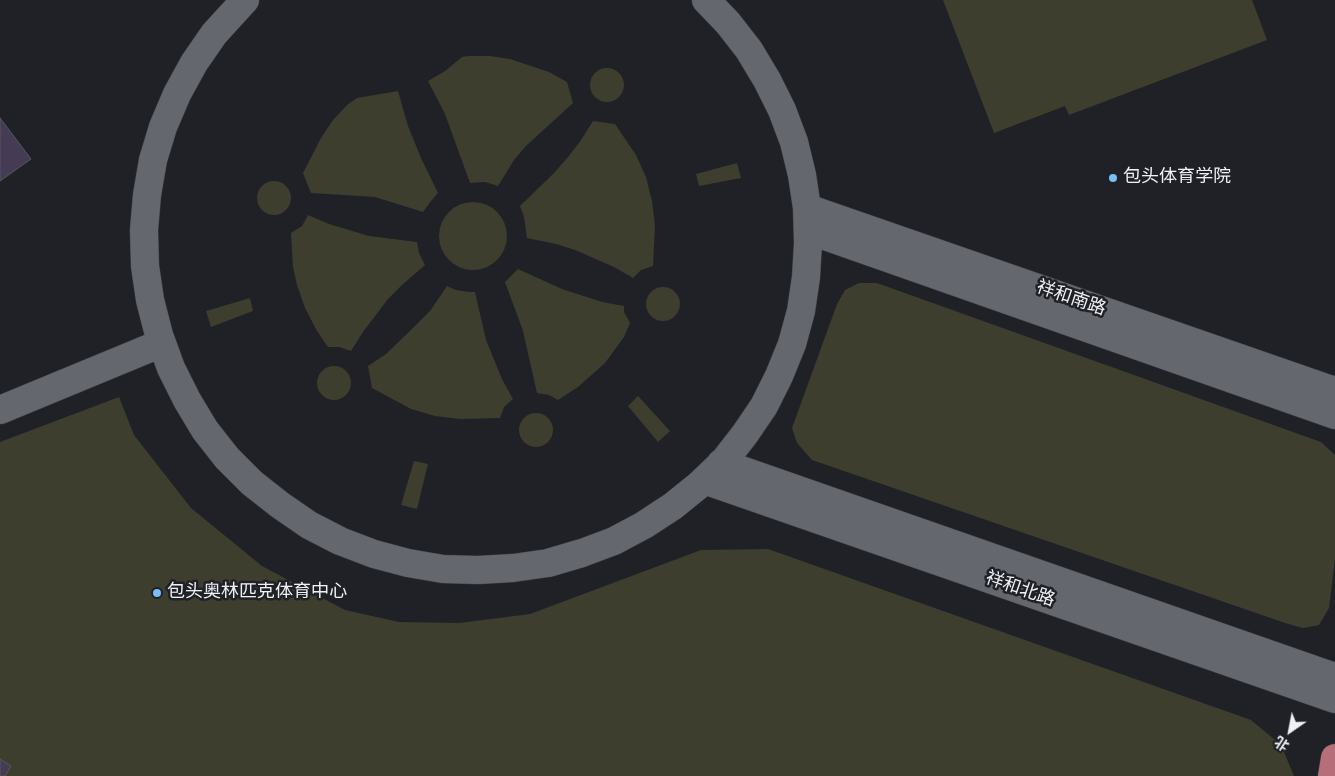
<!DOCTYPE html>
<html>
<head>
<meta charset="utf-8">
<style>
	body { margin:0 }
	#map { position:relative; width:1335px; height:776px; overflow:hidden; background:#1f2127; font-family:Jost,"Noto Sans SC",sans-serif }
	canvas { display:block }
	.north { position:absolute; left:1265px; top:706px; width:50px; height:50px; -webkit-text-stroke:4px #1f2127; paint-order:stroke; rotate:213deg; font-size:14px; font-weight:700; line-height:20px; text-align:center; color:#f0f1f6 }
	.north::after { content:''; display:block; margin:auto; width:18px; height:22px; background:#f0f1f6; clip-path:polygon(50% 0,100% 100%,50% 72%,0 100%) }
</style>
</head>
<body>
<div id="map">
<canvas width="1335" height="776"></canvas>
<div class="north">北</div>
</div>
<script>
const ctx = document.querySelector('canvas').getContext('2d');
ctx.lineJoin = 'round';
function paint(path, color) {
  ctx.fillStyle = color;
  ctx.fill(path, 'evenodd');
}
function poly(rows) {
  const path = new Path2D();
  for (const r of rows) {
    if (r.length === 3) {
      path.moveTo(r[0] + r[2], r[1]);
      path.arc(r[0], r[1], r[2], 0, 2 * Math.PI);
      continue;
    }
    path.moveTo(r[0], r[1]);
    for (let i = 2; i < r.length; i += 2) path.lineTo(r[i], r[i + 1]);
  }
  return path;
}
function trace(path, color, width, dash) {
  ctx.strokeStyle = color;
  ctx.lineWidth = width;
  ctx.lineCap = dash ? 'butt' : 'round';
  ctx.setLineDash(dash || []);
  ctx.stroke(path);
}
function label(font, color, halo, rows, align = 'center') {
  ctx.font = font + ' Jost,"Noto Sans SC",sans-serif';
  ctx.lineWidth = 5;
  ctx.setLineDash([]);
  ctx.textBaseline = 'middle';
  ctx.strokeStyle = halo;
  ctx.fillStyle = color;
  for (const [text, x, y, turn = 0] of rows) {
    ctx.save();
    ctx.translate(x, y);
    ctx.rotate((+turn || 0) * Math.PI / 180);
    ctx.textAlign = isNaN(turn) ? turn : align;
    if (halo) ctx.strokeText(text, 0, 0);
    ctx.fillText(text, 0, 0);
    ctx.restore();
  }
}
paint(poly([
	[943,0,1252,0,1267,40,1069,115,1065,106,994,133],
	[468,56,490,56,510,59,549,72,567,82,573,103,526,146,514,160,498,186,485,182,470,183,445,114,428,81,445,71,462,57],
	[607,85,17],
	[398,91,408,126,421,158,438,193,431,201,423,212,375,197,311,193,303,173,321,138,333,120,347,105,357,98],
	[593,121,615,124,636,155,646,177,652,201,655,226,653,266,641,270,633,278,614,267,575,250,556,244,527,238,524,217,520,206,554,173,568,157,581,140],
	[737,163,741,178,699,186,696,174],
	[274,198,17],
	[473,236,34],
	[308,215,329,224,369,236,417,242,419,253,425,265,402,285,388,299,363,332,351,351,339,347,328,347,317,331,305,308,297,285,293,267,291,233,302,226],
	[518,269,562,289,602,302,624,306,624,312,630,323,624,337,605,363,578,387,558,400,549,395,537,393,523,331,505,282],
	[859,283,877,283,1321,442,1335,455,1335,559,1329,608,1319,625,1303,628,1288,624,812,460,797,443,792,428,837,304,845,290],
	[447,286,456,290,469,292,475,292,486,340,502,379,513,399,504,407,500,418,460,419,435,416,411,409,372,388,368,366,386,354,416,325,430,311],
	[663,304,17],
	[250,298,253,311,211,327,206,311],
	[334,383,17],
	[638,396,670,431,658,442,628,406],
	[119,397,134,435,191,508,262,566,345,610,399,622,459,623,530,614,701,550,768,549,1251,720,1281,745,1294,776,0,776,0,442],
	[536,430,17],
	[414,461,428,464,417,509,401,505]
]), '#3d3e2d');
const building = poly([
	[0,118,31,159,0,181,0,118],
	[0,759,11,766,5,776,0,776,0,759]
]);
paint(building, '#453b54');
trace(building, '#59575e', 1);
const minor = poly([
	[245,0,214,34,194,63,177,94,163,127,153,160,147,195,144,230,145,266,150,300,159,335,171,368,187,400,205,430,227,458,252,483,280,505,309,525,340,541,374,554,408,563,443,569,478,570,513,568,548,563,582,553,614,541,644,525,673,506,699,485,724,461,745,434,764,406,779,376,792,344,801,311,806,277,808,243,807,208,802,175,794,142,782,110,767,80,749,50,728,23,706,0],
	[807,208,1335,391],
	[808,230,1335,415],
	[0,410,162,343],
	[721,463,1335,677],
	[704,480,1335,699]
]);
const major = poly([
	[1332,776,1335,758]
]);
trace(minor, '#3c3e43', 29);
trace(major, '#3c3e43', 29);
trace(minor, '#64676e', 28);
trace(major, '#b66f78', 28);
for (const [x, y, r, color] of [
	[1113,178,5,"#78bff7"],
	[157,593,5,"#78bff7"]
]) {
  const dot = new Path2D();
  dot.arc(x, y, r, 0, 2 * Math.PI);
  ctx.fillStyle = color;
  ctx.fill(dot);
  trace(dot, '#1f2127', 2);
}
label('18px', '#f0f1f6', '#1f2127', [
	["包头体育学院",1123,178],
	["包头奥林匹克体育中心",167,593]
], 'left');
label('18px', '#f0f1f6', '#1f2127', [
	["祥和南路",1071,299,19],
	["祥和北路",1020,590,19]
]);
</script>
</body>
</html>
